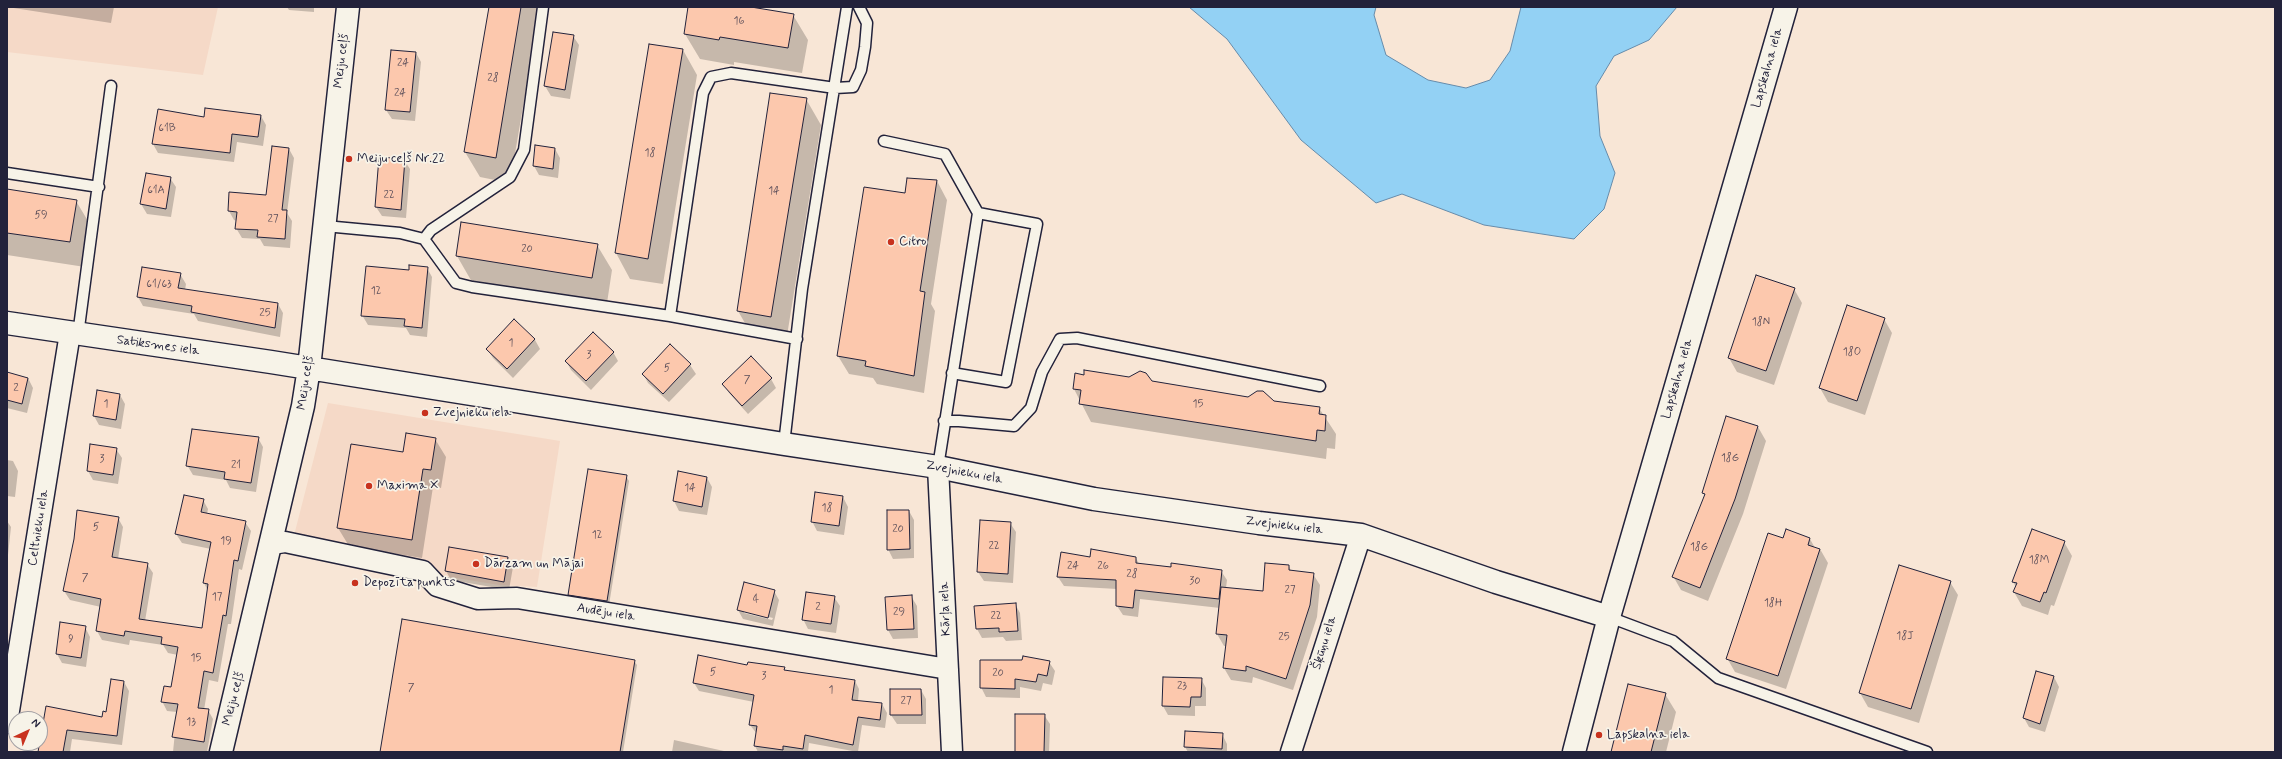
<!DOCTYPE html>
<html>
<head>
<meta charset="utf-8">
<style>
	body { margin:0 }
	#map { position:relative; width:2282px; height:759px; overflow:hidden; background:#f8e6d6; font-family:Mynerve,sans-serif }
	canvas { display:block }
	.frame { position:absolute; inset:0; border:8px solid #22223b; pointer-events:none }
	.north { position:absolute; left:8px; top:711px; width:40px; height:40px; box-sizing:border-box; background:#f7f3e8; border:1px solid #a29fa3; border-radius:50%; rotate:44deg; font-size:11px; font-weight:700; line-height:16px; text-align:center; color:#22223b }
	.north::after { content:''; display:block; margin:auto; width:14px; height:18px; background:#c8321e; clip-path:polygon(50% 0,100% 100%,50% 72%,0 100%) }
</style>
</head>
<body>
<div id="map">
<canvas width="2282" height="759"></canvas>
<div class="frame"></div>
<div class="north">N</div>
</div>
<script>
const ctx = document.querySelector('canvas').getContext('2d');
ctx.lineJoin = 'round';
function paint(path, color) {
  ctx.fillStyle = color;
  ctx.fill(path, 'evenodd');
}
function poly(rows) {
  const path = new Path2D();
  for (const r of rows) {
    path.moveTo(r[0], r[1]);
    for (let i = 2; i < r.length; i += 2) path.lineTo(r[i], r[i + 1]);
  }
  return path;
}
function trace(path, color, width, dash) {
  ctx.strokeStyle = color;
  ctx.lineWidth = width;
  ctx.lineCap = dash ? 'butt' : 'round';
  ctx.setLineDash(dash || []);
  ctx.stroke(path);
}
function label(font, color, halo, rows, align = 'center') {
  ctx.font = font + ' Mynerve,sans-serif';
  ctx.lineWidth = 3.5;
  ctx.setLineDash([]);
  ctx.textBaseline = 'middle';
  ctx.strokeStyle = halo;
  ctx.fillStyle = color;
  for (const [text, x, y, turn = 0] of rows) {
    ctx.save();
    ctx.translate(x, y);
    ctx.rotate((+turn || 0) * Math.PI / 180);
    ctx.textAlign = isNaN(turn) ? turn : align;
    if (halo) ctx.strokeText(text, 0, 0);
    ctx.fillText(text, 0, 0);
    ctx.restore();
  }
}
paint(poly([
	[7,7,218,7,203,75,7,52],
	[328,403,560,441,537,587,499,585,290,551]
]), '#f5d9c7');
const water = poly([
	[1189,7,1376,7,1374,15,1386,55,1428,80,1466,88,1490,80,1510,51,1521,7,1677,7,1649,40,1614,56,1596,86,1600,136,1615,173,1604,209,1574,239,1484,225,1402,194,1376,203,1301,140,1227,39,1189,7]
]);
paint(water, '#93d1f4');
trace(water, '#668baa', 1);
paint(poly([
	[7,7,114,7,111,23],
	[287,7,314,7,314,12,289,10],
	[490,7,540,7,510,183,480,177,465,152],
	[689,7,745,7,793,15,808,40,802,73,734,62,734,65,700,59,685,34],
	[554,33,573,36,579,45,570,99,551,96,545,86],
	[650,45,683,50,697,75,663,284,630,279,616,253],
	[416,53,421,62,415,121,392,119,386,110],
	[806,99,821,125,786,342,753,337,738,311],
	[261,116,266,125,263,146,237,142,234,162,158,153,153,144,205,118],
	[289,149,294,158,287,213,292,221,290,248,264,246,260,239,242,238,236,228,237,221,234,220,229,211,230,193,267,196],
	[555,149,560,158,558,178,539,175,534,166],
	[380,158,404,160,410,169,406,218,382,216,376,207],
	[170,178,176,187,171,217,147,214,141,204],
	[908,179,937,181,947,200,931,304,935,311,924,393,877,384,873,378,849,374,838,356,906,194],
	[7,190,76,201,91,226,85,267,7,255],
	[597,245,612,270,607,303,472,282,457,256],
	[427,268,432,277,427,337,410,335,406,328,368,325,362,315,410,271],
	[180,274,186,284,185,290,278,304,283,313,280,337,198,321,194,314,143,306,138,297],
	[1794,289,1802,303,1774,385,1737,372,1729,358],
	[1848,307,1884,319,1892,333,1865,415,1828,402,1820,388],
	[514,320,535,340,540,349,513,378,493,358,487,349],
	[613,352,618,361,591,390,571,370,566,361],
	[690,365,696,374,669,402,648,383,643,374],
	[7,373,28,378,33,388,27,413,7,408],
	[771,379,776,388,748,414,729,393,723,384],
	[1074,389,1274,402,1319,408,1336,434,1335,449,1327,448,1326,459,1091,422],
	[120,395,125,404,121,429,99,425,94,416],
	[1758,427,1766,441,1743,514,1708,601,1681,590,1673,576,1705,496,1703,493],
	[258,438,263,447,256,492,230,488,226,480,193,475,187,465],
	[435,439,446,457,441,488,433,487,422,558,349,546,338,528,404,453],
	[116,449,122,458,118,484,93,480,88,471],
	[7,460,13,461,18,471,15,497,7,496],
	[679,473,707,478,712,487,707,515,679,511,674,501],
	[626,476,629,481,609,605,572,599,569,595],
	[843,497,848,507,844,535,817,531,812,521],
	[203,500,208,509,207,514,245,522,251,531,242,570,239,569,231,624,228,624,218,682,209,680,204,710,208,710,213,719,207,752,173,752,177,712,167,711,162,701,172,688,178,655,168,653,163,645,130,640,129,645,102,640,97,631,101,607,70,600,64,591,118,518,123,527,118,559,147,564,153,573,145,621,203,629,208,591,204,583,211,549,182,543,176,534],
	[909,511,914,520,914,558,893,559,888,549],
	[7,521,11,527,8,555,7,555],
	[981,521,1010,523,1016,532,1013,583,984,581,978,572],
	[1783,539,1810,539,1815,548,1820,549,1828,563,1786,689,1735,672,1727,658],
	[2064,542,2072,556,2054,606,2051,605,2048,615,2022,606,2014,592,2016,587,2013,582],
	[508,558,513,567,509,590,451,580,446,571],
	[1091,558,1136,558,1139,564,1221,571,1227,580,1226,588,1264,592,1289,566,1291,571,1313,574,1320,585,1317,617,1293,690,1253,677,1252,683,1231,680,1224,668,1227,646,1224,646,1217,634,1220,608,1140,599,1138,617,1123,615,1117,606,1117,589,1064,586,1058,577],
	[1950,582,1958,595,1919,723,1868,707,1860,693],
	[774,591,779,600,773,626,743,619,738,610],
	[744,611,773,618,772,620,744,613],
	[911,596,917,606,918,638,893,639,888,630,886,598],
	[834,597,840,606,836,633,808,629,803,619],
	[1015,604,1020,613,1022,640,1006,641,1003,637,982,638,977,629,975,607],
	[85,627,90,637,86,667,62,663,57,654],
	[634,661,637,665,623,752,381,752],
	[1049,662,1055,671,1052,685,1043,683,1041,691,1020,687,1020,698,986,697,981,687],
	[748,666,784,668,786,671,855,681,859,689,858,701,882,704,887,713,885,728,862,725,858,752,809,743,808,752,758,752,755,746,757,734,750,725,754,702,699,691,694,683],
	[2054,677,2059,687,2045,732,2029,727,2024,718],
	[1201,679,1206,688,1206,706,1195,706,1195,716,1168,715,1163,706],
	[124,682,129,691,122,745,72,739,70,752,39,752,47,707,103,718],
	[921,690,926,699,926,724,897,724,891,715],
	[1665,694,1676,712,1666,752,1612,752],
	[1044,715,1050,724,1049,752,1016,752],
	[1222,734,1227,744,1227,752,1188,752,1185,747],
	[674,740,724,751,725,752,672,752]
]), '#0003');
const building = poly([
	[489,7,521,7,496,158,464,152,489,7],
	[688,7,751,7,794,14,788,48,720,37,719,40,684,34,688,7],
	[553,32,574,35,565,90,544,86,553,32],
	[649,44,683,49,648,259,615,253,649,44],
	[391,50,416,52,410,112,385,110,391,50],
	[770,93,807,98,771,317,737,311,770,93],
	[205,108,261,115,258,137,232,134,230,153,152,144,158,109,204,117,205,108],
	[535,145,555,148,553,169,533,166,535,145],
	[272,146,289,148,282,210,287,210,285,239,257,237,258,230,235,229,237,212,228,211,229,192,266,195,272,146],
	[379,157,405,159,401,210,375,207,379,157],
	[146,173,171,177,166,209,140,204,146,173],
	[907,178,937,180,920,291,925,292,914,376,865,366,866,361,837,356,864,187,905,193,907,178],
	[7,189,77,200,70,242,7,233,7,189],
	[461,222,598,244,592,278,456,256,461,222],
	[409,265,428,267,422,328,404,326,405,319,361,316,366,266,409,270,409,265],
	[142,267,181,273,178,288,278,303,275,328,191,312,192,306,137,297,142,267],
	[1756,275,1795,288,1766,371,1728,358,1756,275],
	[1847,305,1885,318,1857,401,1819,388,1847,305],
	[514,319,535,339,507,369,486,349,514,319],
	[593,332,614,352,586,381,565,361,593,332],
	[670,344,691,364,663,394,642,374,670,344],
	[751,356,772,378,742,406,722,384,751,356],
	[1084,370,1129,377,1140,371,1146,373,1152,381,1248,397,1257,391,1263,391,1274,401,1320,407,1319,414,1326,415,1325,431,1317,430,1316,441,1079,404,1081,390,1073,389,1075,373,1084,375,1084,370],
	[7,372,28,378,22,404,7,400,7,372],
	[97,390,120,394,116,420,93,416,97,390],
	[1726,416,1758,426,1735,499,1700,588,1672,577,1705,494,1702,493,1726,416],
	[192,429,259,437,251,483,224,479,225,472,186,466,192,429],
	[406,433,436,438,431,470,423,469,412,540,337,528,351,444,403,452,406,433],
	[90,444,117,448,113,475,87,471,90,444],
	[588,469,627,475,607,601,568,595,588,469],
	[678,471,707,477,702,507,673,501,678,471],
	[815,492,843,496,839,526,811,522,815,492],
	[184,495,204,499,201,512,246,521,238,561,234,560,226,616,223,615,213,673,204,671,198,708,209,709,204,742,172,737,178,704,161,702,164,686,171,687,178,647,161,644,162,637,125,631,124,636,96,631,101,599,63,591,74,539,77,510,119,517,112,557,148,563,139,619,202,628,208,584,203,583,211,542,175,534,184,495],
	[887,510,909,510,910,549,887,550,887,510],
	[980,520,1011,522,1008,574,977,572,980,520],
	[1786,529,1810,538,1808,545,1820,549,1778,676,1726,659,1768,533,1783,538,1786,529],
	[2032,529,2065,541,2046,593,2044,592,2040,602,2013,592,2017,583,2012,582,2032,529],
	[449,547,508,557,504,582,445,571,449,547],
	[1091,549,1136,557,1136,563,1171,567,1171,563,1222,570,1219,599,1135,590,1133,608,1116,606,1116,580,1057,577,1061,552,1090,557,1091,549],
	[1265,563,1289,565,1289,570,1314,573,1310,605,1286,679,1246,666,1246,671,1223,668,1227,635,1216,634,1221,587,1263,591,1265,563],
	[1899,565,1951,581,1911,709,1859,693,1899,565],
	[744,582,775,590,768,618,737,610,744,582],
	[806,592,835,596,831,624,802,620,806,592],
	[912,595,914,629,887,630,885,597,912,595],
	[1016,603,1018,631,999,632,999,628,976,629,974,606,1016,603],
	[402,619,635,660,620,752,380,752,402,619],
	[60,622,86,626,81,658,56,654,60,622],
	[698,655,747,665,748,662,785,667,784,670,855,680,852,700,882,703,880,720,858,717,853,745,805,735,803,749,783,746,783,750,754,746,757,726,749,725,754,695,693,683,698,655],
	[1023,656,1050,661,1047,676,1038,674,1036,682,1015,679,1015,689,980,688,980,660,1022,660,1023,656],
	[2036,671,2054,676,2040,724,2023,718,2036,671],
	[1163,677,1202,678,1201,697,1191,697,1190,707,1162,706,1163,677],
	[111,679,124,681,117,736,67,730,63,752,38,752,46,706,102,717,103,711,106,712,111,679],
	[1628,684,1666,693,1651,752,1611,752,1628,684],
	[890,689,921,689,922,715,890,715,890,689],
	[1015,714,1045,714,1044,752,1015,752,1015,714],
	[1185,731,1223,733,1222,749,1184,747,1185,731]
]);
paint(building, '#fcc8ad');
trace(building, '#22223b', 1);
const lane = poly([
	[884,141,945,154,978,213,938,467],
	[7,173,99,187],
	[325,226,400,233,424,239,431,230,510,177,524,150,543,7],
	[424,239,456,283,472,287,670,316,797,339],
	[670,316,703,93,711,77,731,73,835,88,853,87,861,70,865,47,867,23,859,7],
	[78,335,111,86],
	[952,373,1006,382,1037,224,978,213],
	[944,421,959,421,1014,426,1031,408,1042,372,1060,339,1077,338,1320,386],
	[784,444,802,289,847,7],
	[1609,617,1673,641,1718,678,1927,752]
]);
const street = poly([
	[938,467,952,752],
	[272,544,285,542,423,571,437,586,478,599,517,598,948,669],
	[7,723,70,333],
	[1291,752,1361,535]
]);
const secondary = poly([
	[7,323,271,362,784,444,938,467,1094,499,1259,523,1361,535,1496,582,1609,617],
	[221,752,303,406,309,368,348,7],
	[1574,752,1609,617,1786,7]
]);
trace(lane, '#22223b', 13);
trace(street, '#22223b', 23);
trace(secondary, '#22223b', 25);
trace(lane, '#f7f3e8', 10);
trace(street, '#f7f3e8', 20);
trace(secondary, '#f7f3e8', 22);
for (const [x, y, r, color] of [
	[349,159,4,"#c8321e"],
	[891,242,4,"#c8321e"],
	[425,413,4,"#c8321e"],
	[369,486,4,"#c8321e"],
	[476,564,4,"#c8321e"],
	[355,583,4,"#c8321e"],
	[1599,735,4,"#c8321e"]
]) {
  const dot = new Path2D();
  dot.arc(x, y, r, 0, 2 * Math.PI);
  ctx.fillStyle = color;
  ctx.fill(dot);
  trace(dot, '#f7f3e8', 1.5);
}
label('11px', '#584c58', null, [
	["16",739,22],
	["24",403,64],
	["28",493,79],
	["24",400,94],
	["61B",167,129],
	["18",650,154],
	["61A",156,191],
	["14",774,192],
	["22",389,196],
	["59",41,216],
	["27",273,220],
	["20",527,250],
	["61/63",159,285],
	["12",376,292],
	["25",265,314],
	["18N",1761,323],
	["1",511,344],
	["18O",1852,353],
	["3",589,356],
	["5",667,369],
	["7",747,381],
	["2",16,389],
	["1",106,405],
	["15",1198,405],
	["18G",1730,459],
	["3",102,460],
	["21",236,466],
	["14",690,489],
	["18",827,509],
	["5",96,528],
	["20",898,530],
	["12",597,536],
	["19",226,542],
	["22",994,547],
	["18G",1699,548],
	["18M",2039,561],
	["24",1073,567],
	["26",1103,567],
	["28",1132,575],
	["7",85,579],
	["30",1195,582],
	["27",1290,591],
	["17",217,598],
	["4",756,600],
	["18H",1773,604],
	["2",818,608],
	["29",899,613],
	["22",996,617],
	["18J",1905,637],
	["25",1284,638],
	["9",71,640],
	["15",196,659],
	["5",713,673],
	["20",998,674],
	["3",764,677],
	["23",1182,687],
	["7",411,689],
	["1",831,691],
	["27",906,702],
	["13",191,723]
]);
label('13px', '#22223b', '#f7f3e8', [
	["Meiju ceļš",342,61,-84],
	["Lapskalna iela",1768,68,-74],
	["Satiksmes iela",158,346,8],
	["Lapskalna iela",1678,379,-74],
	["Meiju ceļš",306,383,-82],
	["Zvejnieku iela",964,473,11],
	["Zvejnieku iela",1284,526,7],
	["Celtnieku iela",39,528,-81],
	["Kārļa iela",946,609,-92],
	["Audēju iela",606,613,9],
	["Šķūņu iela",1325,643,-73],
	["Meiju ceļš",234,699,-76]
]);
label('13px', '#22223b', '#f7f3e8', [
	["Meiju ceļš Nr.22",357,159],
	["Citro",899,242],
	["Zvejnieku iela",433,413],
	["Maxima X",377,486],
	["Dārzam un Mājai",484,564],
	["Depozīta punkts",363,583],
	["Lapskalna iela",1607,735]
], 'left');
</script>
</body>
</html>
